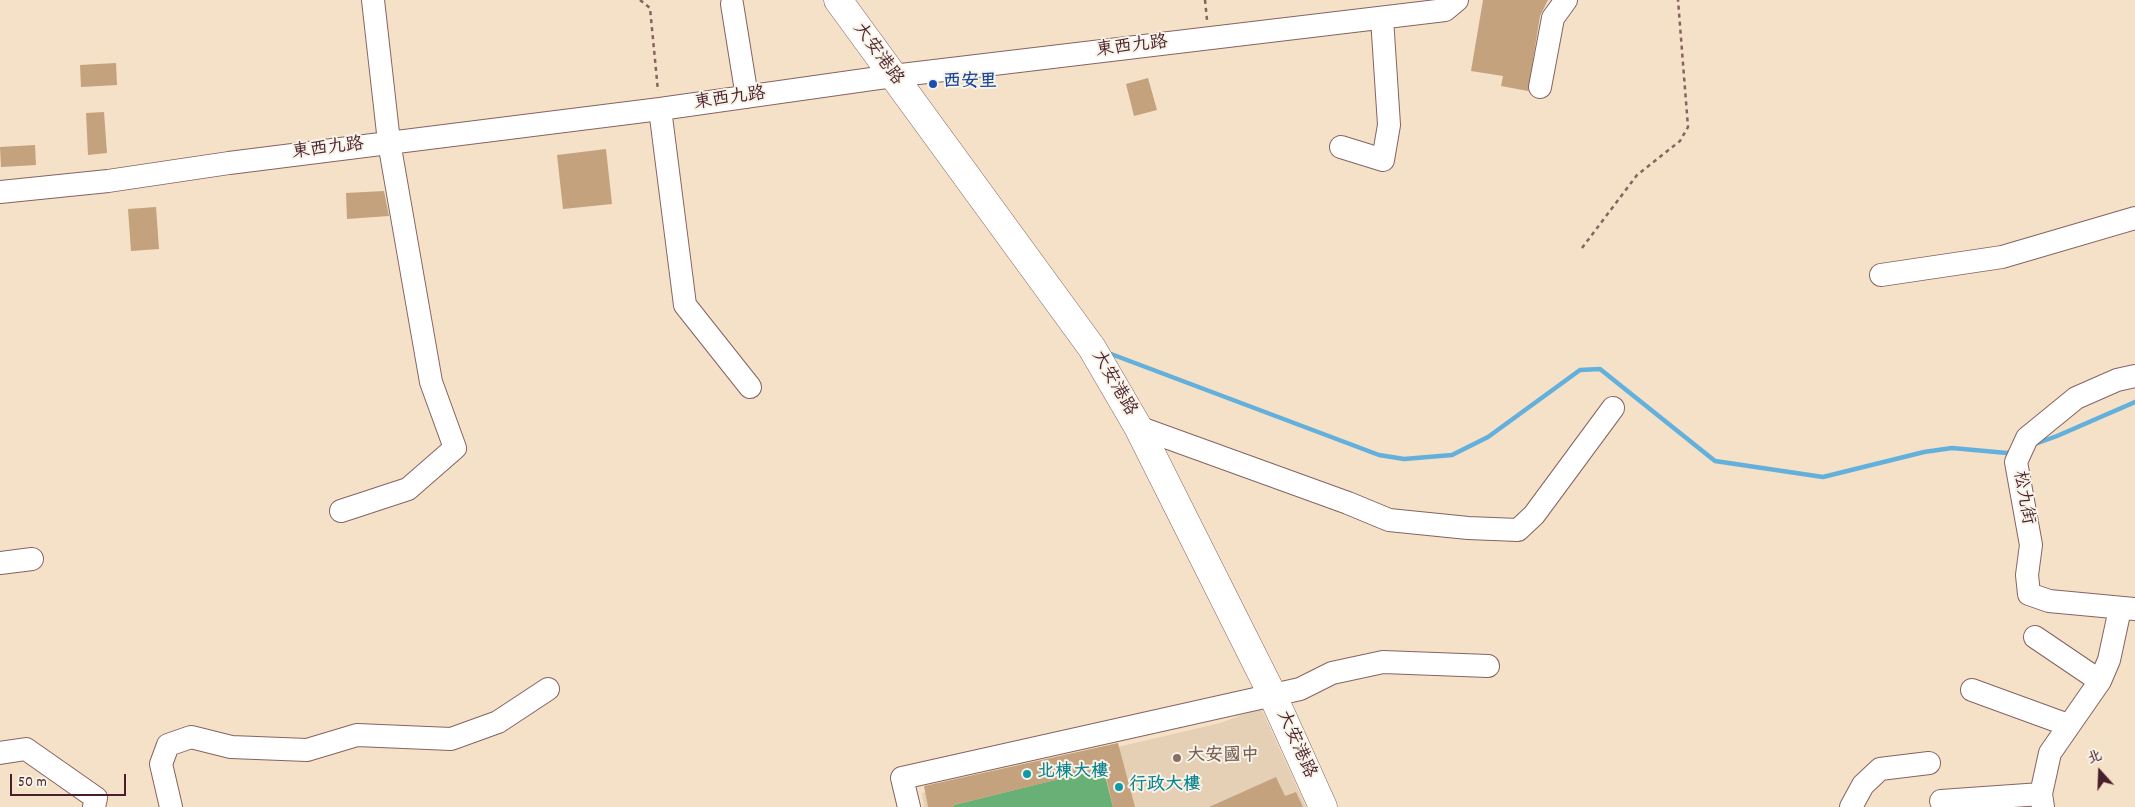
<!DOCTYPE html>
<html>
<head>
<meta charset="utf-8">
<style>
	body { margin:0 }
	#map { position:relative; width:2135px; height:807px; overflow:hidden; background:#f4e1c7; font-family:Dekko,"LXGW WenKai TC",sans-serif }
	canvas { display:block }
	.north { position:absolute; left:2075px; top:747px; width:50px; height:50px; -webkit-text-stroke:4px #f7f3e8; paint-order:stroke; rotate:340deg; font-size:14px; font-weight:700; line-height:20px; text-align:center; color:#4a1f2b }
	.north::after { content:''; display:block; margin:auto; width:18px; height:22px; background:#4a1f2b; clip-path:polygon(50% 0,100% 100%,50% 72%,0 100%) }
	.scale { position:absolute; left:10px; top:774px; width:116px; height:22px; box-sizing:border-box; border:2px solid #4a1f2b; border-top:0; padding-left:6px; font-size:15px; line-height:18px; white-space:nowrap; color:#4a1f2b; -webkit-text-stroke:4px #f7f3e8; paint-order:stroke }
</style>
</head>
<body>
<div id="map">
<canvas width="2135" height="807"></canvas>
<div class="north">北</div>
<div class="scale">50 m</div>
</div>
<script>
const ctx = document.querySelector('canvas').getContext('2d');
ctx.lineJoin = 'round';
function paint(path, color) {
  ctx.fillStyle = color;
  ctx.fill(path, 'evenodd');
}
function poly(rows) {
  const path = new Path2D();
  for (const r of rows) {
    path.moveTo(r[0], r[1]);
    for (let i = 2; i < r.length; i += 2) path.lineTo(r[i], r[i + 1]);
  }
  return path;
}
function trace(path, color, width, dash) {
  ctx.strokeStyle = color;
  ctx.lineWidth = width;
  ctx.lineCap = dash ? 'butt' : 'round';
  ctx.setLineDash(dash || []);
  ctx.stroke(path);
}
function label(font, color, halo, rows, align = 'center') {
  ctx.font = font + ' Dekko,"LXGW WenKai TC",sans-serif';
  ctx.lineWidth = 4;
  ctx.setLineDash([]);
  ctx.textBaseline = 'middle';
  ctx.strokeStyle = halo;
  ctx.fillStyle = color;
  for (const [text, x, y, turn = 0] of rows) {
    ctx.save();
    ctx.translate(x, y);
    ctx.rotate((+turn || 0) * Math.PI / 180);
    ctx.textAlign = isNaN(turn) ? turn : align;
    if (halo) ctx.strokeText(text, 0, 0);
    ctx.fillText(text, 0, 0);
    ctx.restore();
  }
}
paint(poly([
	[1261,708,1306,807,924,807,922,793,1220,723]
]), '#e6d0b5');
paint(poly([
	[1103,768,1113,807,954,807,954,805]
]), '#69b076');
trace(poly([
	[1111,354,1379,455,1404,459,1452,455,1488,437,1580,370,1600,369,1715,461,1823,477,1924,452,1952,448,2007,453,2013,451],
	[2035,444,2057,436,2135,402]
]), '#63b0dc', 4.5);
paint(poly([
	[1483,0,1548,0,1540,16,1528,91,1501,86,1503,76,1471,71],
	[116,63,117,85,81,87,80,65],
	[1148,78,1157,110,1134,116,1126,84],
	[104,112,107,153,88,155,86,113],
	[35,145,36,165,1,167,0,147],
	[606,149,612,204,563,209,557,155],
	[384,191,389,216,347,219,346,193],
	[156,207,159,249,131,251,128,209],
	[1118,743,1135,807,1113,807,1104,768,954,805,954,807,928,807,924,786],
	[1276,777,1285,796,1296,792,1303,807,1209,807]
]), '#c5a27e');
const minor = poly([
	[732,4,747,97],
	[1540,87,1553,18,1566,0],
	[660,109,685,305,750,387],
	[1341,147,1383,160,1389,125,1382,18],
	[0,192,108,181,229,163,660,109,893,76,1445,10,1457,0],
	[1881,275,2002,257,2135,218],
	[2135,376,2117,380,2076,398,2027,438,2016,462,2031,545,2027,575,2029,594,2049,601,2135,609],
	[1138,427,1348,503,1389,520,1468,528,1518,530,1534,515,1613,408],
	[341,511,408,489,455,448,431,382,389,142,373,0],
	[0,563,32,559],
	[2035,637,2100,681],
	[1972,690,2068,725],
	[0,753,26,749,96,798,94,807],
	[1941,801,2041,794],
	[171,807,161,764,168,745,191,737,231,747,307,750,357,735,451,739,498,722,548,689],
	[909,807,902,778,1300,689,1332,673,1383,662,1488,666],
	[1851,807,1863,785,1880,769,1929,763],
	[2043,807,2041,794,2050,753,2100,681,2109,660,2120,609]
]);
const major = poly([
	[838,0,1092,348,1138,427,1272,694,1323,807]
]);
trace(minor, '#866362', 24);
trace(major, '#866362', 29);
trace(poly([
	[640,0,650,8,658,91],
	[1205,0,1207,20],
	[1582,248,1637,175,1680,141,1688,127,1678,0]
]), '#866362', 2.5, [4, 4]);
trace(minor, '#fff', 22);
trace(major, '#fff', 28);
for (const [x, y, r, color] of [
	[933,84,5,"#1a4fb4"],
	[1177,758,5,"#8d6e63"],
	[1027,774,5,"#0f9aa8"],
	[1119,787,5,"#0f9aa8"]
]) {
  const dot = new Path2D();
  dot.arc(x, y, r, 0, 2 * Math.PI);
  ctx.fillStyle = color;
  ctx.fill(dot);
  trace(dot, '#f7f3e8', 2);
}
label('18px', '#4a1f2b', '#f7f3e8', [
	["東西九路",1132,48,-7],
	["大安港路",877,55,54],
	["東西九路",730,100,-8],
	["東西九路",328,150,-7],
	["大安港路",1113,384,60],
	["松九街",2022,498,80],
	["大安港路",1295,745,66]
]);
label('bold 18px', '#164399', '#f7f3e8', [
	["西安里",943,84]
], 'left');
label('bold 18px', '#785e54', '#f7f3e8', [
	["大安國中",1187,758]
], 'left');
label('bold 18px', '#0d838f', '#f7f3e8', [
	["北棟大樓",1037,774],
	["行政大樓",1129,787]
], 'left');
</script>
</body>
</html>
